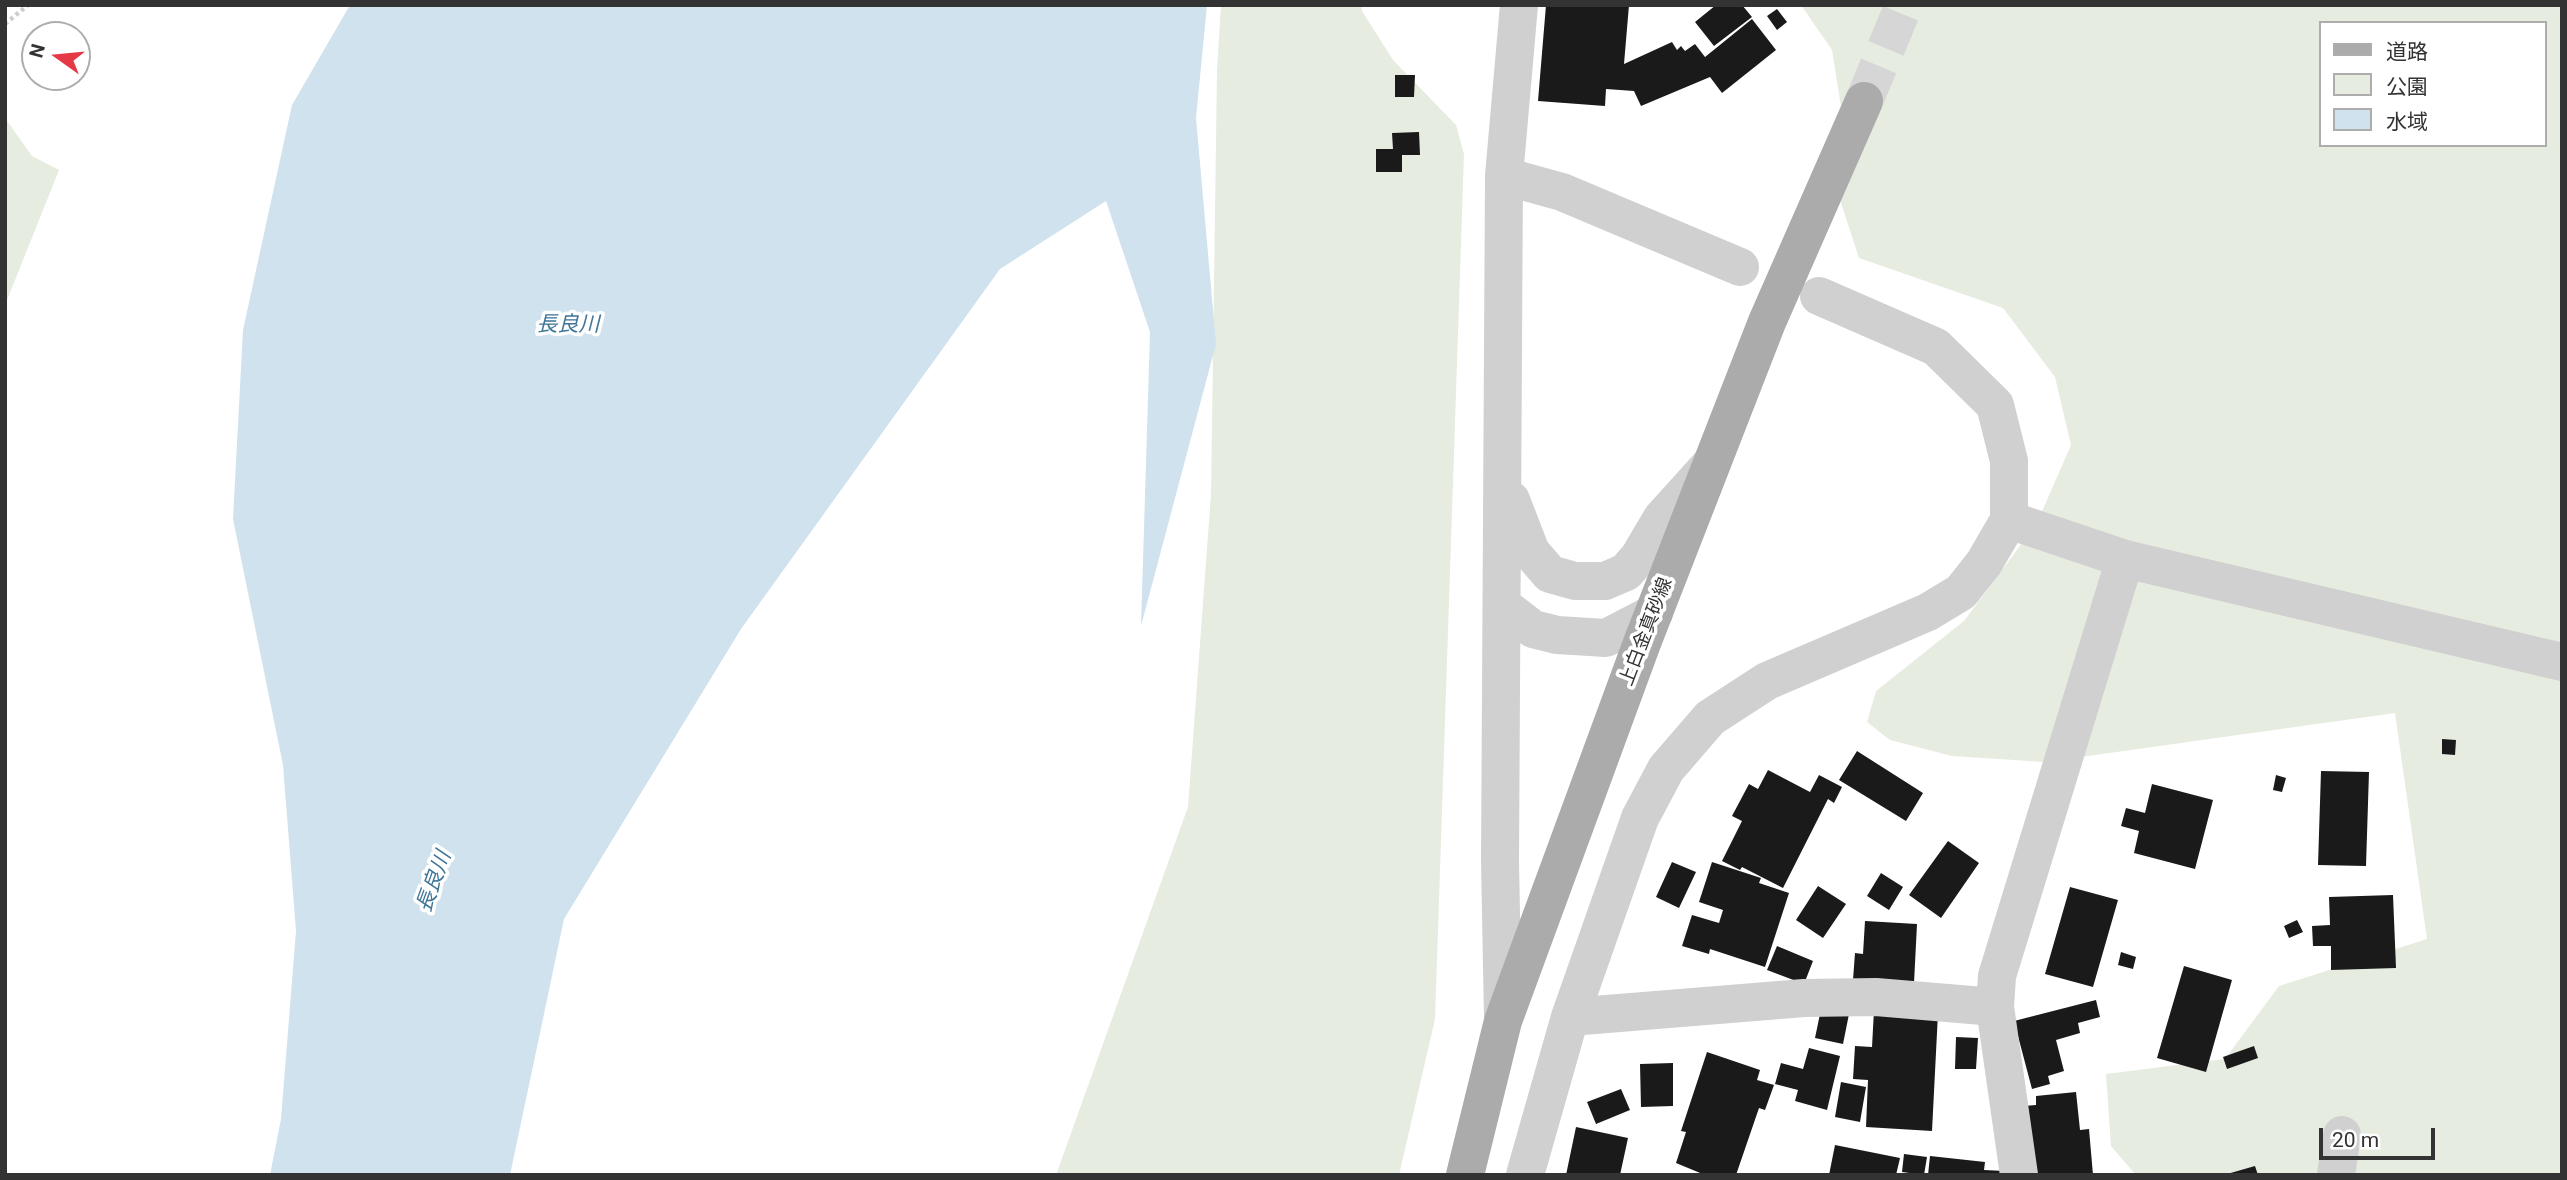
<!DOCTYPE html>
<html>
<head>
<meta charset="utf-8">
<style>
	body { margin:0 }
	#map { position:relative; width:2567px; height:1180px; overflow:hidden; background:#fff; font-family:Roboto,"Noto Sans JP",sans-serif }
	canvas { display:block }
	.frame { position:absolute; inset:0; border:7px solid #333; pointer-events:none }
	.legend { position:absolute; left:2319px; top:21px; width:228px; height:126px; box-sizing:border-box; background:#fff; border:2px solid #adadad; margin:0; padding:9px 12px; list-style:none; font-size:21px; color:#333 }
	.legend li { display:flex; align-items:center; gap:14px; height:35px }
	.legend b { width:35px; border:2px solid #adadad }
	.north { position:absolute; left:21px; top:21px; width:70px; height:70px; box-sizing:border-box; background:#fff; border:2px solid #adadad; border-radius:50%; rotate:285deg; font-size:19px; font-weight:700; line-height:28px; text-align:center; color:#333 }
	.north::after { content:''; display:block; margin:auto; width:24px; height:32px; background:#e63946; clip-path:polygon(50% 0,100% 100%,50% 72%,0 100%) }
	.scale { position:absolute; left:2319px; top:1128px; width:116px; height:32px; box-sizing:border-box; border:4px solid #333; border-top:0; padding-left:9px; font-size:21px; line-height:24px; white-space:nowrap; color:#333; -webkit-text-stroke:5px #fff; paint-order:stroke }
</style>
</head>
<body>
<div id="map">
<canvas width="2567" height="1180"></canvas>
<div class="frame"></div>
<ul class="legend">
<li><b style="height:9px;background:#ababab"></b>道路</li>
<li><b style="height:19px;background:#e6ecdf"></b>公園</li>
<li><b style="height:19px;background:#cfe2ee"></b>水域</li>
</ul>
<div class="north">N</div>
<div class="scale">20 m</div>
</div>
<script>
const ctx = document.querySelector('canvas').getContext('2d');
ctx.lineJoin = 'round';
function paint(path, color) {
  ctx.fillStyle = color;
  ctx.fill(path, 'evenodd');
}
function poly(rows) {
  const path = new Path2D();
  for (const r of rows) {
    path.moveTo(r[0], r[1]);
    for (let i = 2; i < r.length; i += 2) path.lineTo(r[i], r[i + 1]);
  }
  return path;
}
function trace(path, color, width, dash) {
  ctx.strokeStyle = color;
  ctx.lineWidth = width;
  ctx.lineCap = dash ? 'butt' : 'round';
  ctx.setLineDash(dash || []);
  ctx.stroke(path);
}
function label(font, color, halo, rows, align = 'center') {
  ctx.font = font + ' Roboto,"Noto Sans JP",sans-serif';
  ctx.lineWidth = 7;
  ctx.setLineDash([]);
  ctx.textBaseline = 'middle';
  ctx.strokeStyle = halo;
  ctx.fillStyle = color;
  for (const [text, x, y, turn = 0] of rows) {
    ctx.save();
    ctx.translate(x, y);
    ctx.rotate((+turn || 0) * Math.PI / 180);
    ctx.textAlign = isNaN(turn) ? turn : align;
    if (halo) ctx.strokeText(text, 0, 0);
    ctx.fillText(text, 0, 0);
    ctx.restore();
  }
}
paint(poly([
	[1221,5,1361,5,1362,11,1393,60,1456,125,1464,154,1435,1019,1399,1175,1056,1175,1188,807,1211,494,1217,71],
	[1801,5,2562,5,2562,1175,2136,1175,2111,1146,2106,1074,2225,1059,2279,986,2427,939,2395,713,2045,762,1952,756,1890,740,1867,722,1876,691,1964,621,2037,523,2071,445,2055,377,2003,308,1859,258,1840,200,1846,138,1832,50],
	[2320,23,2544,23,2544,145,2320,145],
	[5,118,32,156,59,170,5,305]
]), '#e6ecdf');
paint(poly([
	[350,5,1207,5,1196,118,1216,344,1141,626,1150,332,1106,201,1000,269,741,629,564,919,510,1175,270,1175,281,1119,296,931,283,765,233,519,243,330,292,105]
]), '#cfe2ee');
paint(poly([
	[1546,5,1629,5,1624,64,1672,42,1677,50,1681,46,1685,51,1695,44,1705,57,1752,19,1776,50,1722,93,1710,77,1641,106,1634,91,1606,89,1605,106,1538,101],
	[1716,5,1742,5,1752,17,1714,46,1695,22],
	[1777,9,1787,22,1777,30,1767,16],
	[1395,75,1415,75,1414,97,1395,97],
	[1419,132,1420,155,1402,155,1402,172,1376,172,1376,149,1393,149,1392,133],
	[2442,739,2456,740,2455,755,2442,754],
	[1857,751,1923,793,1906,821,1839,780],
	[1768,770,1810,792,1819,775,1842,787,1834,803,1828,799,1783,888,1742,867,1740,870,1722,861,1742,821,1732,816,1749,784,1758,789],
	[2321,771,2369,772,2366,866,2318,865],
	[2276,775,2286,778,2282,792,2273,790],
	[2152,784,2213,800,2195,869,2134,853,2139,831,2121,826,2126,808,2145,813],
	[1948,841,1979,863,1941,918,1909,895],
	[1672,862,1696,872,1679,908,1656,897],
	[1712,862,1761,878,1759,883,1789,893,1765,967,1710,949,1709,954,1682,946,1692,915,1719,923,1723,910,1699,902],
	[1881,873,1903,887,1889,910,1867,896],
	[1818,886,1846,904,1823,938,1796,920],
	[2070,887,2118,900,2093,987,2045,974],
	[2393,895,2396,968,2331,970,2331,946,2313,946,2312,926,2330,925,2329,897],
	[2297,920,2303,932,2289,938,2284,926],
	[1865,921,1917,924,1914,983,1853,980,1855,953,1863,954],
	[1777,946,1813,961,1804,984,1767,970],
	[2121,952,2136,957,2133,969,2118,965],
	[2184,966,2232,980,2206,1072,2157,1058],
	[2096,1000,2100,1017,2078,1023,2080,1033,2056,1040,2064,1071,2048,1076,2050,1084,2032,1089,2014,1021],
	[1821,1009,1849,1014,1843,1044,1815,1038],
	[1874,1010,1938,1013,1932,1131,1866,1127,1868,1080,1853,1079,1855,1046,1872,1047],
	[1956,1037,1978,1038,1976,1069,1955,1069],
	[2254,1046,2258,1058,2227,1069,2223,1057],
	[1809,1048,1840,1056,1827,1110,1795,1101,1798,1090,1775,1084,1781,1063,1803,1069],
	[1707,1052,1760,1070,1757,1080,1774,1085,1765,1110,1759,1108,1736,1175,1705,1175,1676,1163,1686,1132,1681,1131],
	[1673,1063,1673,1106,1641,1107,1640,1064],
	[1841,1082,1866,1087,1860,1122,1835,1117],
	[1621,1089,1630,1110,1596,1124,1587,1102],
	[2076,1092,2080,1130,2089,1129,2093,1175,2035,1175,2024,1106,2036,1105,2036,1096],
	[1576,1127,1628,1138,1620,1175,1566,1175],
	[1835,1145,1900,1158,1896,1175,1829,1175],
	[1904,1154,1927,1157,1924,1175,1902,1172],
	[1930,1156,1985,1162,1984,1170,2005,1171,2005,1175,1928,1175],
	[2255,1166,2258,1175,2227,1175,2227,1174]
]), '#1a1a1a');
trace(poly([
	[1864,101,1904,5]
]), '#d6d6d6', 38, [38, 19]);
trace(poly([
	[5,24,28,5]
]), '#cdcdcd', 4.5, [3.5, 3.5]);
trace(poly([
	[1504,176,1562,192,1740,267],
	[1511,500,1531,552,1550,574,1575,581,1605,581,1626,572,1639,557,1662,518,1710,465],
	[2009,520,2125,559,2562,662],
	[1502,605,1533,629,1557,635,1606,638,1654,613],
	[1570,1017,1804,998,1876,997,1995,1007],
	[1503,1019,1500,861,1504,176,1519,5],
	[1525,1175,1570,1017,1640,818,1666,769,1710,718,1767,681,1928,612,1961,592,1984,563,2009,520,2009,461,1995,405,1936,347,1819,296],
	[2019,1175,1995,1007,1997,976,2125,559],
	[2336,1175,2342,1135]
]), '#d0d0d0', 38);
trace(poly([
	[1465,1175,1503,1021,1642,643,1767,322,1864,101]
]), '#ababab', 38);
label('19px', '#333', '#fff', [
	["上白金真砂線",1647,632,-69]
]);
label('italic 21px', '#3f7597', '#fff', [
	["長良川",568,326],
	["長良川",435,882,-70]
]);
</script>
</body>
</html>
